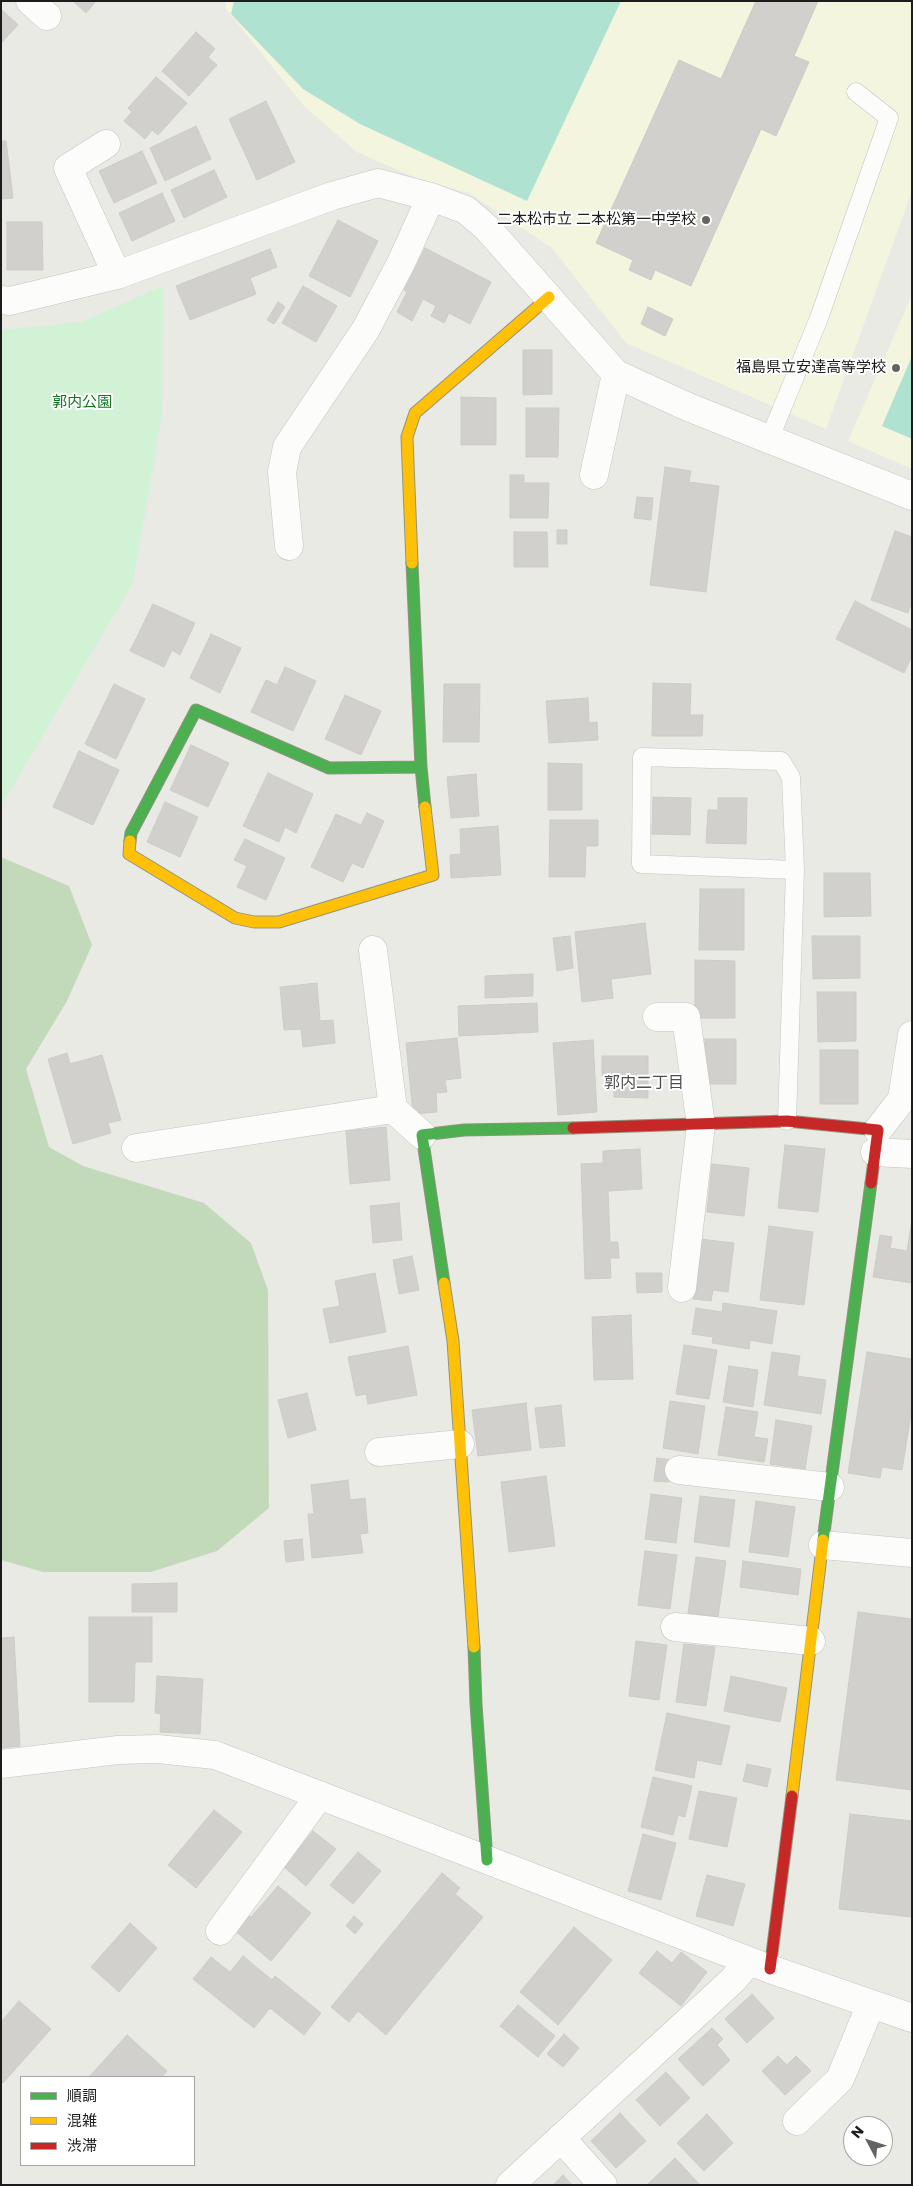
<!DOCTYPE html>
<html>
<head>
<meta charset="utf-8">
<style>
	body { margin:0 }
	#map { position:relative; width:913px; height:2186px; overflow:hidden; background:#eaeae5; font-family:Poppins,"Noto Sans JP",sans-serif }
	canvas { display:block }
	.frame { position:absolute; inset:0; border:2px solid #1c1c1c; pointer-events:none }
	.legend { position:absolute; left:20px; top:2076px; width:175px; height:90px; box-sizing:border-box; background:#fff; border:1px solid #a4a4a4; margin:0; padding:6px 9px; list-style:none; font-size:15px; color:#1c1c1c }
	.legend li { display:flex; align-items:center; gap:10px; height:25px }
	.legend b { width:25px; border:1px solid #a4a4a4 }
	.north { position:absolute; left:843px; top:2116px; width:50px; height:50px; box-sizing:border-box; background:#fff; border:1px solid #a4a4a4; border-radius:50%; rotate:310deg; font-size:14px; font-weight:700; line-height:20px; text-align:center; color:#1c1c1c }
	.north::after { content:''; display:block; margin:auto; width:18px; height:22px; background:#646462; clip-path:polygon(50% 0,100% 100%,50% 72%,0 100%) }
</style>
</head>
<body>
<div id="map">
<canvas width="913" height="2186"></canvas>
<div class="frame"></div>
<ul class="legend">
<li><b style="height:6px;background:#4caf50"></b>順調</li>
<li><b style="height:6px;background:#ffc107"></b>混雑</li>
<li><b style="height:6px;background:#c62828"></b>渋滞</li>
</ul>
<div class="north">N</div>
</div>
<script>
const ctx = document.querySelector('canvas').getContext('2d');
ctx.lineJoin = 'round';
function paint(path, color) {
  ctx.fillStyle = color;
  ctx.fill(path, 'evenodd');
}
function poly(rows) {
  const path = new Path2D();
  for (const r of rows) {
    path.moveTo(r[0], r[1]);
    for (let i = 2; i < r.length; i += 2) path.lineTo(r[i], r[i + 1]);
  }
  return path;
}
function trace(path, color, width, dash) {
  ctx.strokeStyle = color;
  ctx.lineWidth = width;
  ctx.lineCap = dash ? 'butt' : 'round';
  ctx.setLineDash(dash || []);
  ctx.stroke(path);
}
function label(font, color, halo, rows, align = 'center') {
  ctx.font = font + ' Poppins,"Noto Sans JP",sans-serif';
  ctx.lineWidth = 4;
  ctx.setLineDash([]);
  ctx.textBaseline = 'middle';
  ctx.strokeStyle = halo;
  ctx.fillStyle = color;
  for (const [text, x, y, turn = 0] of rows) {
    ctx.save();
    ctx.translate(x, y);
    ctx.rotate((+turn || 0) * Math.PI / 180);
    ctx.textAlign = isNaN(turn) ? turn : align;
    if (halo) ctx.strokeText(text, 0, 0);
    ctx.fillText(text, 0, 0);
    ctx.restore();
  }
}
paint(poly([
	[226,1,912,1,912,191,826,429,626,343,552,248,469,193,421,180,357,152,304,106,226,9],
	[912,295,912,469,848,441]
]), '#f3f5df');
paint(poly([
	[1,857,69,886,92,945,67,1001,26,1069,49,1147,83,1166,204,1203,251,1243,268,1290,269,1508,217,1551,151,1572,43,1572,1,1560]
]), '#c3daba');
paint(poly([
	[163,286,162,415,133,583,1,806,1,330,81,322]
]), '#d2f2d5');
paint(poly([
	[234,1,621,1,527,201,360,124,303,89,231,14],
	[912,356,912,439,882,426]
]), '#b0e2d1');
const building = poly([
	[73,1,96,1,86,13,73,1],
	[756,1,818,1,794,56,809,62,776,136,761,129,691,286,655,270,651,280,629,270,633,260,596,243,679,60,721,79,756,1],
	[1,9,18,25,1,43,1,9],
	[196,32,215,49,208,57,217,65,189,96,162,71,196,32],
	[156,77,187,103,158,135,152,130,145,139,124,121,132,112,128,108,156,77],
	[266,101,295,162,257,180,229,119,266,101],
	[196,126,211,159,165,181,150,148,196,126],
	[1,141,6,141,13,198,1,199,1,141],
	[142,151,157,183,114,203,99,171,142,151],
	[214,170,227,197,184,218,171,190,214,170],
	[162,193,175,221,132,241,119,213,162,193],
	[338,220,378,241,350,297,309,276,338,220],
	[7,222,42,222,43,270,7,270,7,222],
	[425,248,491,282,470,324,449,313,444,323,431,316,436,306,423,299,412,321,397,312,407,292,404,290,425,248],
	[270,249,277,267,250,278,256,294,190,320,176,286,270,249],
	[303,286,337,306,316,342,282,323,303,286],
	[278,302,285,307,274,324,267,320,278,302],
	[648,307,673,319,665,336,641,324,648,307],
	[523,350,552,350,552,394,523,395,523,350],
	[461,397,496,398,496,445,461,445,461,397],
	[526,408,559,408,558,457,526,457,526,408],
	[665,467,691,471,689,482,719,486,706,592,650,585,665,467],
	[510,475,524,475,524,483,549,483,548,518,510,518,510,475],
	[637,497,653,498,651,520,634,518,637,497],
	[557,530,567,530,567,544,557,544,557,530],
	[895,531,912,537,912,601,908,613,871,600,895,531],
	[514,532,547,532,548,567,514,567,514,532],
	[855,601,912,630,912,656,904,673,836,639,855,601],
	[153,604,195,623,180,655,172,650,164,667,130,651,153,604],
	[211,634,241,648,220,693,190,678,211,634],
	[285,667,316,681,293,731,251,712,266,680,277,685,285,667],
	[653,683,691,684,690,715,703,715,702,736,652,736,653,683],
	[114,684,145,699,116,759,85,744,114,684],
	[444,684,480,684,479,742,443,742,444,684],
	[345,695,381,711,361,755,325,739,345,695],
	[588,698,589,723,597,722,598,740,549,743,546,701,588,698],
	[191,745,229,763,208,807,170,790,191,745],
	[79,751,119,770,93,825,53,807,79,751],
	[548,763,582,764,582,810,548,810,548,763],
	[268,773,313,794,296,833,285,827,279,842,243,826,268,773],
	[476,774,479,816,451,818,447,777,476,774],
	[653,797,691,798,690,835,652,834,653,797],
	[718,798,747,798,746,844,706,843,708,810,718,810,718,798],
	[165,802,198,817,180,857,147,842,165,802],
	[367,813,384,821,363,868,352,863,343,882,311,867,336,814,361,825,367,813],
	[550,820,598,820,598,846,586,846,585,877,549,877,550,820],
	[498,826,501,875,451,878,450,855,461,854,460,829,498,826],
	[245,839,285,858,266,900,237,887,247,866,234,860,245,839],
	[824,873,870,873,871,916,824,917,824,873],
	[700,889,744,889,744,950,699,950,700,889],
	[645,923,651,974,611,979,613,998,582,1002,575,932,645,923],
	[570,936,573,968,557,971,553,938,570,936],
	[812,936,860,936,860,978,813,979,812,936],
	[695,960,735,961,735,1018,695,1018,695,960],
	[533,974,533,996,485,998,485,976,533,974],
	[317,983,320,1021,333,1020,335,1043,303,1047,301,1029,284,1030,280,987,317,983],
	[817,992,856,992,856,1041,818,1042,817,992],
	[537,1003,538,1032,459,1036,458,1006,537,1003],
	[457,1038,461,1078,445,1080,447,1092,436,1093,437,1112,413,1114,406,1043,457,1038],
	[705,1039,736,1039,736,1084,704,1084,705,1039],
	[593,1040,597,1112,558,1115,553,1043,593,1040],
	[820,1050,858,1050,858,1104,820,1104,820,1050],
	[67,1053,70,1064,102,1055,121,1120,108,1123,111,1133,73,1144,48,1059,67,1053],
	[602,1056,648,1056,648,1098,614,1097,614,1076,602,1076,602,1056],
	[386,1127,390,1180,350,1184,346,1131,386,1127],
	[785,1145,825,1149,818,1212,778,1208,785,1145],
	[640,1149,642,1189,608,1191,610,1242,618,1242,619,1258,610,1258,611,1278,585,1279,581,1164,603,1163,603,1151,640,1149],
	[712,1164,749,1168,744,1216,707,1212,712,1164],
	[399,1203,402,1240,373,1243,370,1206,399,1203],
	[912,1220,912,1283,873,1277,880,1235,892,1237,890,1248,907,1251,912,1220],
	[769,1226,813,1232,804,1305,760,1300,769,1226],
	[700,1239,734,1243,728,1292,713,1290,711,1301,693,1299,700,1239],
	[412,1256,419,1290,399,1294,393,1260,412,1256],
	[375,1273,386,1332,330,1343,323,1309,340,1306,335,1281,375,1273],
	[636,1273,662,1273,662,1292,637,1293,636,1273],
	[723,1303,777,1311,772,1344,750,1340,749,1349,712,1343,713,1337,692,1334,696,1308,722,1312,723,1303],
	[631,1315,633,1379,594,1380,592,1317,631,1315],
	[684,1345,717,1350,709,1399,676,1394,684,1345],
	[408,1346,417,1395,368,1404,366,1394,356,1396,348,1357,408,1346],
	[772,1352,800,1356,797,1376,826,1380,821,1414,764,1405,772,1352],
	[867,1352,912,1359,912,1408,902,1470,882,1467,880,1478,848,1473,867,1352],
	[729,1366,758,1370,753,1407,723,1402,729,1366],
	[307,1393,316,1430,288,1438,278,1400,307,1393],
	[670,1401,705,1406,698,1454,663,1448,670,1401],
	[526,1403,531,1450,478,1456,472,1410,526,1403],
	[561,1405,565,1446,540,1448,535,1408,561,1405],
	[726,1407,758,1412,754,1437,768,1439,764,1462,718,1455,726,1407],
	[776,1420,812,1426,805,1469,770,1464,776,1420],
	[657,1458,672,1460,669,1482,654,1481,657,1458],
	[546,1476,555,1546,509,1552,501,1482,546,1476],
	[348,1480,350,1500,365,1498,368,1533,360,1534,363,1553,312,1558,308,1514,314,1514,311,1485,348,1480],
	[651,1494,682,1498,676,1543,645,1539,651,1494],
	[700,1496,735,1500,729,1547,694,1542,700,1496],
	[756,1501,795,1507,788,1557,749,1552,756,1501],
	[302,1539,304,1560,286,1562,284,1541,302,1539],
	[645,1551,677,1555,670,1609,638,1605,645,1551],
	[696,1557,726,1561,718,1617,688,1613,696,1557],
	[743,1561,801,1569,798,1595,740,1587,743,1561],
	[177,1583,177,1612,132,1612,132,1584,177,1583],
	[858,1612,912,1619,912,1790,836,1780,858,1612],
	[89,1617,152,1617,152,1662,135,1662,134,1702,89,1702,89,1617],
	[14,1637,20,1746,1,1748,1,1638,14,1637],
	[636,1641,667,1645,659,1700,629,1696,636,1641],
	[684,1644,715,1647,706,1706,676,1702,684,1644],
	[157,1676,203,1679,200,1734,160,1732,161,1714,155,1713,157,1676],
	[731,1676,787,1688,780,1722,724,1711,731,1676],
	[667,1713,730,1726,721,1765,697,1760,694,1778,655,1770,667,1713],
	[747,1764,771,1769,767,1787,743,1781,747,1764],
	[653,1777,692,1786,685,1817,678,1815,673,1835,641,1827,653,1777],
	[699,1791,737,1798,727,1847,689,1839,699,1791],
	[214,1810,242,1832,196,1888,168,1865,214,1810],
	[850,1814,912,1821,912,1917,839,1909,850,1814],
	[313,1831,336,1849,306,1886,284,1867,313,1831],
	[643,1834,676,1843,661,1900,628,1891,643,1834],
	[358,1852,381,1871,353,1904,330,1885,358,1852],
	[442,1873,460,1888,455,1894,483,1917,386,2035,358,2011,349,2022,331,2007,442,1873],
	[707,1875,745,1884,733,1926,696,1916,707,1875],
	[278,1886,311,1913,271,1961,234,1930,247,1914,251,1917,278,1886],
	[354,1916,363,1924,355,1934,346,1926,354,1916],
	[130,1923,157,1948,119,1992,91,1967,130,1923],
	[574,1927,612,1960,558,2025,520,1992,574,1927],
	[657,1951,672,1963,681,1952,707,1972,681,2006,639,1973,657,1951],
	[243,1956,272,1980,275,1976,321,2013,304,2035,270,2008,254,2028,193,1979,211,1957,230,1972,243,1956],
	[752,1994,774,2018,747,2043,725,2019,752,1994],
	[19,2001,51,2029,3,2083,1,2081,1,2022,19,2001],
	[518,2005,555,2036,538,2057,500,2026,518,2005],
	[712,2028,723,2039,717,2045,730,2060,703,2086,678,2059,712,2028],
	[564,2034,579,2048,563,2067,547,2054,564,2034],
	[127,2035,167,2071,162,2077,89,2077,127,2035],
	[778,2056,787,2065,796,2056,811,2071,785,2095,762,2071,778,2056],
	[666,2072,690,2098,660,2126,636,2100,666,2072],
	[620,2113,646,2141,616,2168,591,2141,620,2113],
	[707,2114,733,2143,704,2171,677,2143,707,2114],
	[675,2158,700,2185,647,2185,675,2158],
	[563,2175,572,2185,553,2185,563,2175]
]);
paint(building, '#d1d0cc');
trace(building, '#cecbc6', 1);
const lane = poly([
	[769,440,819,318,889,118,856,92],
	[787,1121,795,870,791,777,781,761,642,757,641,864,795,870]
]);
const street = poly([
	[30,1,47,16],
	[106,144,68,168,117,275],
	[1,300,10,301,117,275,332,196,378,183,431,197,466,210,488,229,616,374,688,407,912,496],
	[594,475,616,374],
	[289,546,282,472,287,447,366,329,401,263,431,197],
	[373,950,393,1109],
	[657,1017,686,1017,701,1125,682,1288],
	[878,1130,902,1099,912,1035],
	[136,1148,393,1109,422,1135],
	[875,1152,912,1154],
	[379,1452,460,1444],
	[679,1470,830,1487],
	[823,1545,912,1553],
	[675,1627,811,1641],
	[1,1764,118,1750,158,1749,215,1755,770,1969,912,2018],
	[220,1931,320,1795],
	[797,2121,840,2079,871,2004],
	[561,2138,603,2185],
	[510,2185,733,1980,749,1961]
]);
const fast = poly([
	[412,563,421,767,425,807],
	[130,841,131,833,196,710,329,768,421,767],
	[444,1283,422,1135,464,1130,573,1128],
	[823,1540,871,1183],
	[474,1647,476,1704,487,1860]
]);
const slow = poly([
	[412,563,407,437,415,413,549,297],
	[130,841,129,854,235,918,254,922,279,922,433,875,425,807],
	[444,1283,453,1341,474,1647],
	[792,1796,823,1540]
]);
const jam = poly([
	[573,1128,787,1121,878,1130,871,1183],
	[770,1969,792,1796]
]);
trace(lane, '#c3c3c1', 19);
trace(street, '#c3c3c1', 29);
trace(fast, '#90947e', 13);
trace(slow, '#90947e', 13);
trace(jam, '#90947e', 13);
trace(lane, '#fcfcfb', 18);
trace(street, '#fcfcfb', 28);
trace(fast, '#4caf50', 11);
trace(slow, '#ffc107', 11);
trace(jam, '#c62828', 11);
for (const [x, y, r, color] of [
	[706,220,5,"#646462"],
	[896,368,5,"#646462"]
]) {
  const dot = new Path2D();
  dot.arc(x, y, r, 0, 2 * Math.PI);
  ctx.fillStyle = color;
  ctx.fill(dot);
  trace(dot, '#fff', 2);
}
label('15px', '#1c1c1c', '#fff', [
	["二本松市立 二本松第一中学校",696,220],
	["福島県立安達高等学校",886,368]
], 'right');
label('15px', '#0d771f', '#fff', [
	["郭内公園",82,403]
]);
label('16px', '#4f4f4f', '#fff', [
	["郭内二丁目",644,1084]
]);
</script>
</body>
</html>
